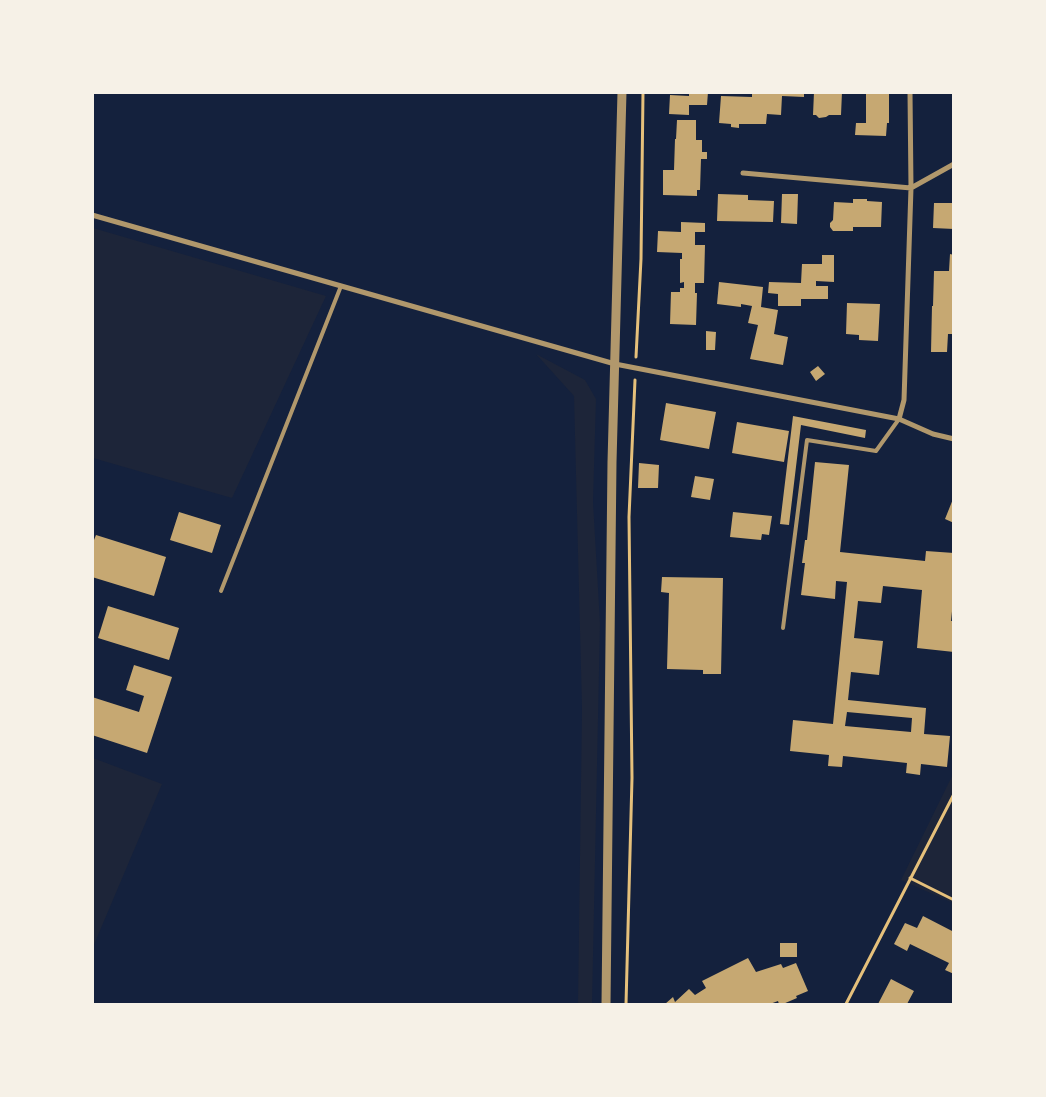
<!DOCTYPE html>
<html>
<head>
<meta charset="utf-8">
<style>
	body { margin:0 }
	#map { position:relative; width:1046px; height:1097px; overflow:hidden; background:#14213d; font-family:"Open Sans",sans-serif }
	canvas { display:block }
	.frame { position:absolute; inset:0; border:94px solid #f6f1e7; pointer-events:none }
</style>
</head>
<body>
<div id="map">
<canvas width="1046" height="1097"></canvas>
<div class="frame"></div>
</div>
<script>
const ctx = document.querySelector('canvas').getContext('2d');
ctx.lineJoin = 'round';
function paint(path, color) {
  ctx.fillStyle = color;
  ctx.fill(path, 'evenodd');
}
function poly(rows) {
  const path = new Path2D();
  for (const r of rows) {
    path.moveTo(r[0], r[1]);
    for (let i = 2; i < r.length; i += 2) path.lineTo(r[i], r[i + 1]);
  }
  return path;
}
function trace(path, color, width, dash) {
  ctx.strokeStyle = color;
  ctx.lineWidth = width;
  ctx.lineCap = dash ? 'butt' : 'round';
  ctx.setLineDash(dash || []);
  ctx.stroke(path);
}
paint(poly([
	[93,228,326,296,232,498,93,458],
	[536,354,585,380,596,399,593,502,600,623,592,1004,578,1004,582,708,574,396],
	[93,758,162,784,93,947,92,758],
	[953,774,953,903,901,880]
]), '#1d2539');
paint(poly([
	[689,92,708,92,707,105,689,105,689,115,669,114,670,95,689,96],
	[752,92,804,92,804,97,782,96,781,115,767,114,766,124,739,124,739,128,731,127,731,124,719,123,721,96,752,97],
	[814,92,842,92,841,115,829,115,826,117,819,118,816,115,813,115],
	[866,92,889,92,889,123,887,123,886,136,855,135,856,123,866,123],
	[677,120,696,120,696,140,702,140,702,152,707,152,707,159,701,159,700,190,697,190,697,196,663,195,663,170,674,170,675,139,676,139],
	[718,194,748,195,748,200,774,201,773,222,717,221],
	[782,194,798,194,797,224,781,223],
	[853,199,867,199,867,201,882,202,881,227,853,227,853,231,833,231,830,227,830,223,833,220,834,202,853,203],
	[934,203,954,203,954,229,933,228],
	[681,222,705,223,705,232,695,232,695,245,705,245,704,283,695,283,695,293,697,293,696,325,670,324,671,292,680,292,680,288,684,288,684,282,680,283,680,259,682,259,682,253,657,252,658,231,681,232],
	[950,254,954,255,954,334,948,334,947,352,931,352,932,306,933,306,934,271,949,271],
	[822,255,834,255,834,282,816,281,816,286,828,286,828,299,801,299,801,306,778,306,778,294,768,293,769,282,801,283,802,264,822,264],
	[719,282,763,287,761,307,778,310,774,334,788,337,783,365,750,359,758,325,748,323,752,306,741,304,741,307,717,304],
	[847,303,880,304,878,341,859,340,859,335,846,334],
	[706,331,716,332,715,350,706,350],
	[818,366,825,374,816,381,810,372],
	[666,403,716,412,709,449,660,440],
	[793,416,866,430,865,438,801,425,789,525,780,524],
	[737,422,789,431,784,462,732,453],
	[815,462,849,465,840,552,925,561,926,551,954,553,954,592,951,621,954,621,954,652,917,648,922,590,883,586,881,603,858,601,854,638,883,641,879,675,851,672,848,700,926,708,924,734,950,736,947,767,921,764,920,775,906,773,907,763,843,756,842,767,828,766,829,755,790,751,793,720,833,724,847,582,836,581,835,599,801,595,805,563,802,563,805,540,807,540],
	[847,712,912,718,911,732,845,726],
	[639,463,659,465,658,488,638,488],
	[695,476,714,479,710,500,691,497],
	[953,499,954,499,954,523,945,519],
	[179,512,221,525,212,553,170,540],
	[733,512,772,516,769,535,762,534,761,540,730,537],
	[96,535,166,557,154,596,92,577,92,545],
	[662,577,723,578,721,674,703,674,703,670,667,669,669,593,661,592],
	[108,606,179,628,169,660,98,638],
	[134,665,172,677,147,753,92,735,92,697,139,712,144,696,126,690],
	[923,916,954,932,954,974,945,970,949,963,910,944,907,951,894,944,905,923,917,928],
	[780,943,797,943,797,957,780,957],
	[748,958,756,972,781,964,783,968,796,963,808,991,796,996,797,998,783,1004,779,1004,778,1001,770,1004,665,1004,673,997,675,1002,689,989,695,995,706,988,702,981],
	[891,979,914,991,907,1004,878,1004]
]), '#c6a872');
trace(poly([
	[636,357,641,259,643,92],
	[910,878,954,900],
	[626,1004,632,778,629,517,635,380],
	[846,1004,954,794]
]), '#e5c07b', 3);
trace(poly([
	[221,591,341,286],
	[783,628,807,440,876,451,899,419]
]), '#b1986c', 4);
trace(poly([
	[743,173,911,188,910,92],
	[92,215,615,364,899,419,933,434,954,439],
	[899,419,904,400,911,188,954,164]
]), '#b1986c', 5);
trace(poly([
	[606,1004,612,462,622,92]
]), '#b1986c', 9);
</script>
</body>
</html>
